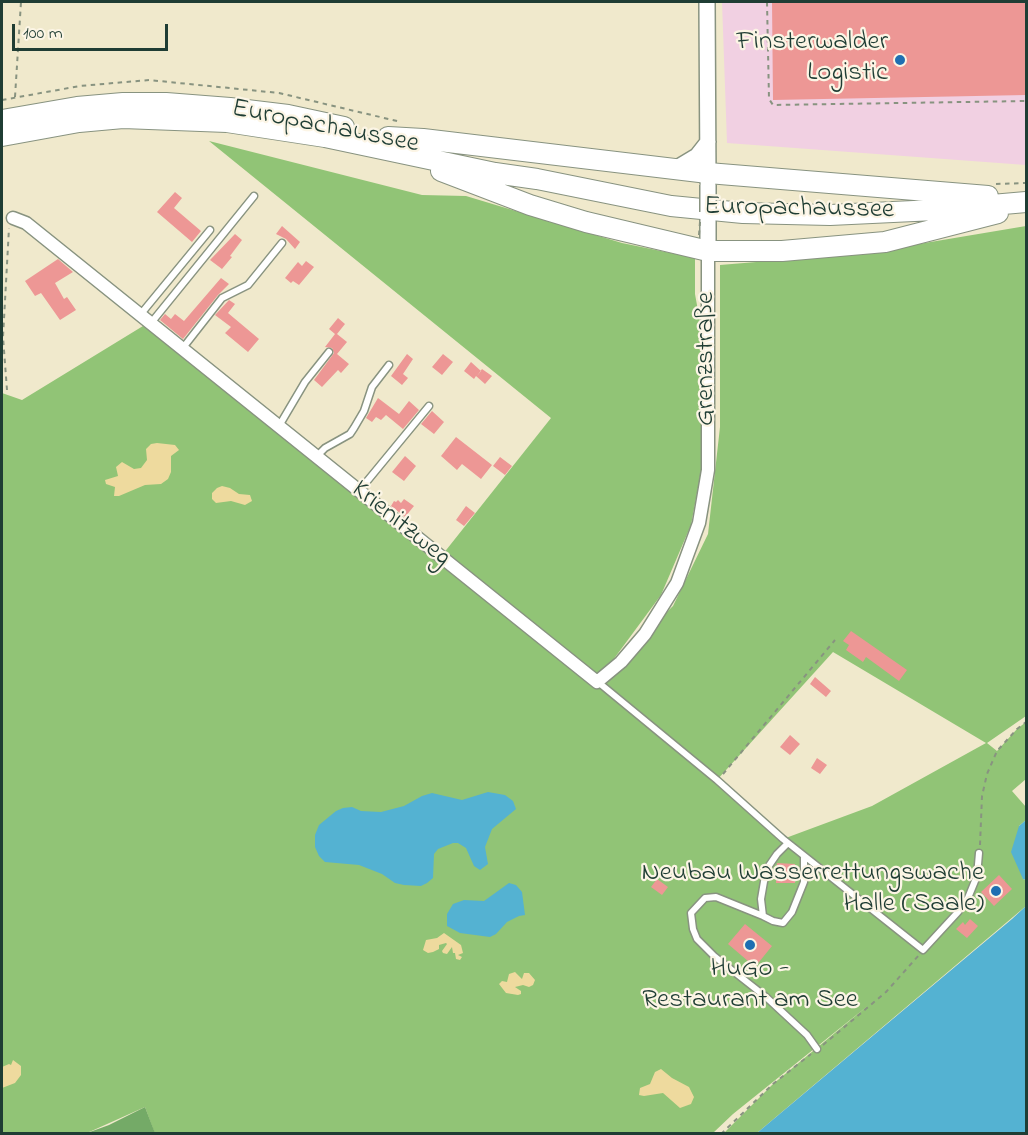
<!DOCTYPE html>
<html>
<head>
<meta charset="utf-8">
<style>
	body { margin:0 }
	#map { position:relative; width:1028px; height:1135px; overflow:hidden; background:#f0e9cc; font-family:"Indie Flower",sans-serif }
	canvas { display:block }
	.frame { position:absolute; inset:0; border:3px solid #1f3d34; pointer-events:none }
	.scale { position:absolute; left:12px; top:24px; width:156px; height:27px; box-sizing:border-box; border:3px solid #1f3d34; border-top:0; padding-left:8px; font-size:18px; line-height:21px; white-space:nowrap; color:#1f3d34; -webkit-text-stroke:4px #fcf5e5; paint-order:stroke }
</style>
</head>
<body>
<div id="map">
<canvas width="1028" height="1135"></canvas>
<div class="frame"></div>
<div class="scale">100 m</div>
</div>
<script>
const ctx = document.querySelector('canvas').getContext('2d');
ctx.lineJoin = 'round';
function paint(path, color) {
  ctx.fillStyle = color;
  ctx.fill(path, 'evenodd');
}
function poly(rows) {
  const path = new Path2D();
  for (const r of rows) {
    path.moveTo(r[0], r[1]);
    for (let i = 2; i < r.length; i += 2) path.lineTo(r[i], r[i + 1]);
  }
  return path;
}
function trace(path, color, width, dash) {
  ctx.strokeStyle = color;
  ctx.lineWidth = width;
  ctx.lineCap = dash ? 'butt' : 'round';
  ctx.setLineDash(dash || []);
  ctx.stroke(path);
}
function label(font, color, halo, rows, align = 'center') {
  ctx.font = font + ' "Indie Flower",sans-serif';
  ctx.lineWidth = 4.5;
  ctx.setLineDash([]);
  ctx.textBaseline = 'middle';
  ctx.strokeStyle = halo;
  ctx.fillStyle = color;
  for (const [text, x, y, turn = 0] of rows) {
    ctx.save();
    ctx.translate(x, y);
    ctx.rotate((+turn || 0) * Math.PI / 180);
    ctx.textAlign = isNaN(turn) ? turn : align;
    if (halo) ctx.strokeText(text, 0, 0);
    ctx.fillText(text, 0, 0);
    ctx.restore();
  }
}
paint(poly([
	[722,2,1026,2,1026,165,727,143]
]), '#f1d0e2');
paint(poly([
	[209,141,422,195,466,196,622,243,695,258,695,294,702,333,703,414,702,466,691,525,661,595,599,679,673,606,708,534,720,427,720,265,865,253,1026,226,1026,716,987,743,997,751,1017,729,1026,722,1026,779,1012,791,1026,807,1026,820,1019,826,1023,879,1026,880,1026,906,757,1133,724,1133,773,1084,870,1004,733,1114,713,1133,155,1134,145,1107,87,1133,2,1134,2,393,22,400,143,326,443,554,551,418],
	[833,652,986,743,872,806,783,839,717,780]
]), '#91c476');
paint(poly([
	[145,1107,155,1133,87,1133,109,1125]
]), '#74aa67');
paint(poly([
	[157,443,175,445,179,450,171,456,171,472,168,479,161,484,145,485,119,496,114,496,115,487,106,484,105,480,118,476,116,467,122,462,134,469,141,468,147,460,146,449,151,444],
	[222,486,230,488,239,494,250,495,252,501,245,505,231,501,216,503,212,499,212,493,217,488],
	[444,933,461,945,463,953,458,955,462,957,460,960,456,959,455,953,453,953,452,947,447,954,443,953,442,951,447,944,446,943,439,945,439,949,433,952,428,953,423,950,426,940,437,938],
	[515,972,522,979,524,973,529,973,535,980,533,985,529,987,523,985,515,987,521,991,521,994,518,995,506,993,499,984,502,981,507,982,509,974],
	[13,1060,21,1066,21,1075,15,1083,2,1088,2,1067,9,1064,11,1065],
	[661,1069,672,1078,689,1087,694,1097,691,1104,680,1108,663,1093,644,1096,639,1095,640,1088,650,1084,655,1072]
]), '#eeda9e');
paint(poly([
	[488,792,505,795,513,801,516,809,492,829,485,847,488,864,480,870,474,866,466,848,458,843,453,843,438,849,434,854,433,878,427,883,421,886,404,885,395,883,382,874,359,865,325,862,319,856,315,847,315,835,319,825,336,811,343,808,352,807,361,811,381,812,404,806,422,796,432,793,462,800],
	[1026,820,1026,880,1023,879,1011,852,1019,826],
	[509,883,516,885,522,892,525,915,519,916,507,922,496,934,490,937,460,933,447,926,447,914,453,904,464,900,484,901],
	[1026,906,1026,1133,757,1133,1012,919]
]), '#54b2d2');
paint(poly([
	[772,2,1026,2,1026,95,773,100],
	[175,192,182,198,174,208,201,231,192,242,157,212],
	[282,226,300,242,295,249,286,239,276,234],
	[235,234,242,240,230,256,232,257,222,269,210,260],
	[58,259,73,272,55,283,64,299,67,297,76,310,60,320,41,293,35,296,25,281],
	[306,261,314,267,299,285,293,281,291,283,285,278,298,262,302,266],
	[221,278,229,284,218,295,183,339,160,320,165,314,171,319,175,314,184,321],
	[229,300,235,304,228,313,259,339,248,352,225,333,231,327,215,315],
	[338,318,345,324,337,334,347,342,337,354,349,364,341,373,338,370,322,387,314,380,334,353,332,348,325,347,335,334,329,329],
	[407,354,413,359,403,374,408,378,402,385,391,376],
	[443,354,453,362,442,375,432,367],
	[471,362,481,371,477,376,482,369,492,376,485,384,476,376,474,379,464,371],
	[378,398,399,414,409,401,419,410,403,429,386,415,381,420,376,417,372,422,366,418],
	[432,411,444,422,434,434,421,424],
	[456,437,492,465,481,479,462,464,457,470,441,456],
	[405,456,416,466,404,481,392,472],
	[500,457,512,466,505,475,493,466],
	[404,499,414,506,405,517,391,506,394,501,396,502,398,500,401,503],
	[466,506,475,513,464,526,456,520],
	[851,631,907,670,899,681,866,657,863,662,846,650,849,645,843,641],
	[815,677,831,691,826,697,810,684],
	[790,735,800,744,790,755,780,747],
	[817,758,827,765,820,774,811,768],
	[777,863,795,864,795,883,776,883],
	[999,875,1012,889,994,906,981,892],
	[657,879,668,887,662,895,651,887],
	[970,919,978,926,967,938,956,929,963,922,965,925],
	[745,924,772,946,755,967,728,944]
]), '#ed9795');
const service = poly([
	[140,315,210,230],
	[151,323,254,196],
	[182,349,222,298,248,285,282,243],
	[279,426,305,382,329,352],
	[316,457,325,448,350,434,354,428,364,411,372,387,389,365],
	[359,491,429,406],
	[598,682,717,780,783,839,923,950,958,912,968,898,977,876,979,853],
	[788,843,777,854,766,870,761,899,763,916,773,921,783,923,792,912,804,882,804,856],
	[763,916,716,897,705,898,691,913,693,929,697,939,714,956,766,997,807,1035,817,1049]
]);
const minor = poly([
	[13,218,26,223,597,682,621,662,645,634,677,583,699,523,708,470,708,251]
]);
const tertiary = poly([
	[707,2,708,182],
	[677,168,697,156,708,142],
	[708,212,708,251]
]);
const primary = poly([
	[2,120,77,107,123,103,166,103,230,108,288,115,344,127],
	[2,136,79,122,123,118,227,122,325,137,495,173,537,179,671,206,743,213,830,215,935,210,1026,202],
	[388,137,423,139,708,173,988,196],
	[441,171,530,205,586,222,708,251,782,251,885,242,998,213]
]);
trace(service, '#889380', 9);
trace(minor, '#889380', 15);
trace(tertiary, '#889380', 18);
trace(primary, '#889380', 22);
trace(poly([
	[767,2,769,99,773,105,1026,101],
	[15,97,21,2],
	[2,100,80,86,149,80,279,93,401,122],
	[996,184,1026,183],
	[7,390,3,337,9,228],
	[723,774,835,640],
	[980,845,982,796,987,774,997,751,1017,729,1026,722],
	[823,1045,886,992,919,955],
	[721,1134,773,1084,811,1054]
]), '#889380', 2, [4.5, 4.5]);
trace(service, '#fff', 6);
trace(minor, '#fff', 12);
trace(tertiary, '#fff', 15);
trace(primary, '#fff', 20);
const tertiaryBridge = poly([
	[708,212,708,185]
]);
trace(tertiaryBridge, '#889380', 18, []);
trace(poly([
	[699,235,700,222]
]), '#889380', 2, [4.5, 4.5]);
trace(tertiaryBridge, '#fff', 15);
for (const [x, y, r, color] of [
	[900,60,6,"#1f6fb2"],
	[996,891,6,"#1f6fb2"],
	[750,945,6,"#1f6fb2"]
]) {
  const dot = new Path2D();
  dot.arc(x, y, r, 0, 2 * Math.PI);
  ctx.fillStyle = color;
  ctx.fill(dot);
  trace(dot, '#fcf5e5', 2);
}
label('27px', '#1f3d34', '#fcf5e5', [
	["Finsterwalder",888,44],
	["Logistic",888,75],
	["Neubau Wasserrettungswache",984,875],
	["Halle (Saale)",984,906],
	["HuGo -",750,971,"center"],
	["Restaurant am See",750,1002,"center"]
], 'right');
label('27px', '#1f3d34', '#fcf5e5', [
	["Europachaussee",325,128,11],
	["Europachaussee",799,210,1],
	["Grenzstraße",708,359,-90],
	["Krienitzweg",400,525,39]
]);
</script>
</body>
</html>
